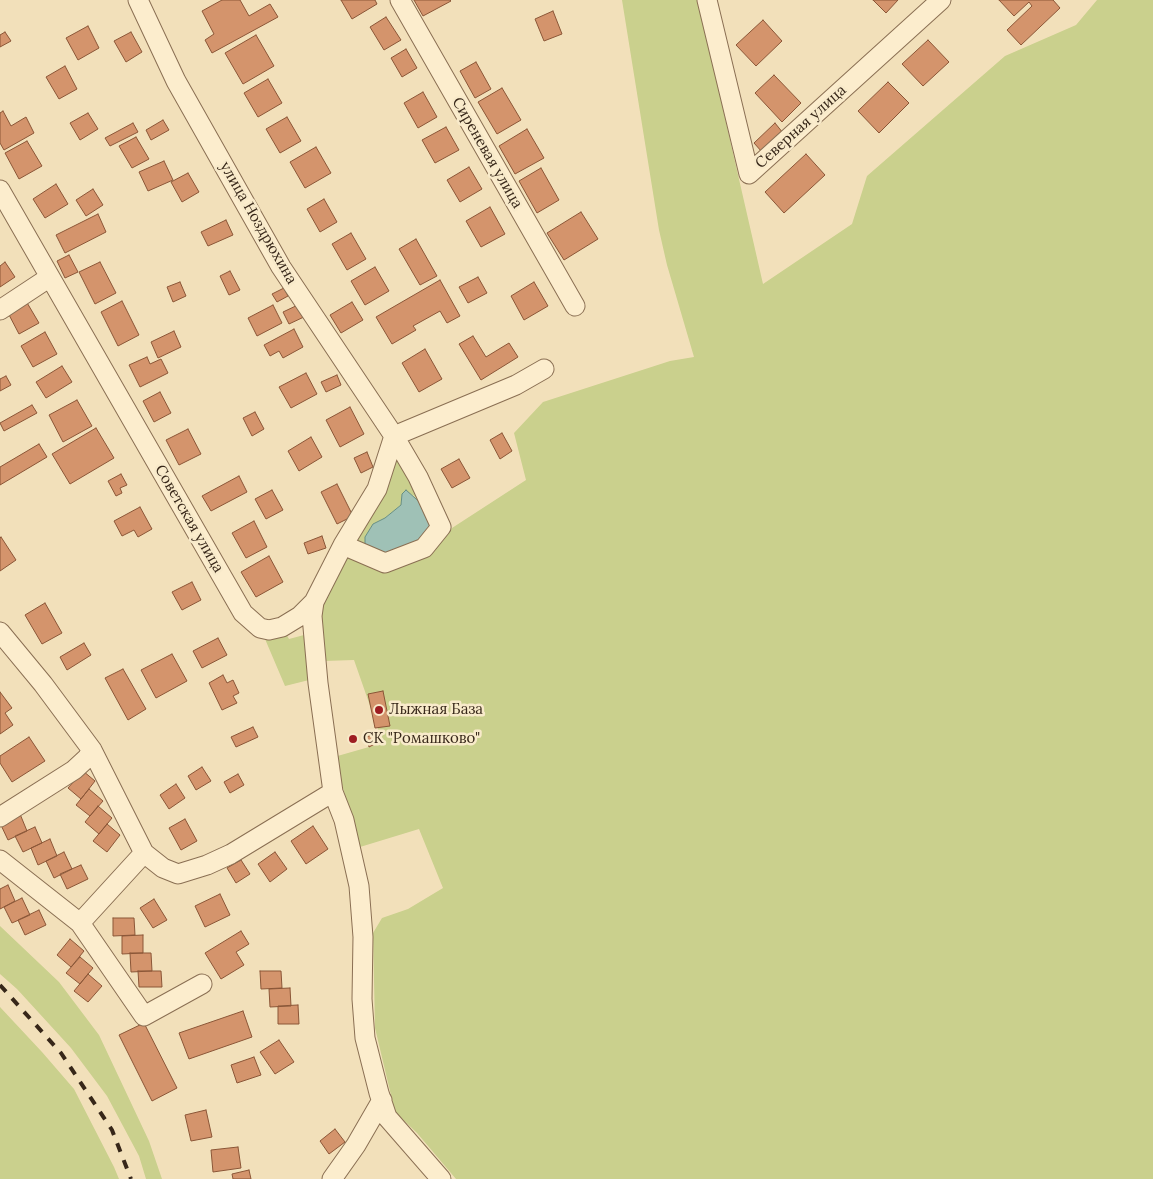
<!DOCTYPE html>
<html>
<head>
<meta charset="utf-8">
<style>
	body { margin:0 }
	canvas { display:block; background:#f2e0ba }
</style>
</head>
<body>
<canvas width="1153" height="1179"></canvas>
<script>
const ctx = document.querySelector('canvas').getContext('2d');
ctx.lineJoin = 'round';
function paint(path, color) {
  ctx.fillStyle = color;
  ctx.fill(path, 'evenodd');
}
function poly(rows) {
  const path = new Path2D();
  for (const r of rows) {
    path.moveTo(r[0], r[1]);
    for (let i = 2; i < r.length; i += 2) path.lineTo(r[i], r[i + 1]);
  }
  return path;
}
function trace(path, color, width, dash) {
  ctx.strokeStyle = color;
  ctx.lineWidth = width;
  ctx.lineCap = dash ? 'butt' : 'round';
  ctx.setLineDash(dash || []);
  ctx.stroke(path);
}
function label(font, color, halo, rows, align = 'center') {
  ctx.font = font + ' Lora,serif';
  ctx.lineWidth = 5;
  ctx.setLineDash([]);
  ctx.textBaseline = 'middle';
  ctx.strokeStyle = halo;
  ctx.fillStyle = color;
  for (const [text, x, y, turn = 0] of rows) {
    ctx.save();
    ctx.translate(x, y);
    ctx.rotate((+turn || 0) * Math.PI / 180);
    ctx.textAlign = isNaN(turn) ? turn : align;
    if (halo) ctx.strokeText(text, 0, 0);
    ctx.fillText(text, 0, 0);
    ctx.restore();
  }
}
paint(poly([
	[622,0,698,0,763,284,852,224,867,176,1005,56,1076,25,1097,0,1153,0,1153,1179,456,1179,417,1133,395,1112,375,1028,373,933,382,918,408,909,443,888,419,829,360,847,334,757,383,743,354,660,324,661,320,599,344,554,427,553,452,528,526,480,514,433,543,402,670,361,694,357,667,265,659,230],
	[393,446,424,506,413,495,402,494,401,505,385,518,373,524,365,537,365,544,361,547,351,542],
	[285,632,289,639,304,635,309,680,285,686,265,639],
	[0,926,59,982,99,1035,149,1141,162,1179,146,1179,139,1156,107,1096,71,1048,17,989,0,974],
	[0,1007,42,1052,74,1089,114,1167,119,1179,0,1179]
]), '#cad08d');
const water = poly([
	[406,490,424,506,432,520,432,533,403,552,386,553,365,544,365,537,373,524,385,518,401,505,402,494,406,490]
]);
paint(water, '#9fc1b6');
trace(water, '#668f84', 1);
const building = poly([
	[222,0,240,0,249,16,270,4,278,17,212,53,205,40,214,34,202,11,222,0],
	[341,0,375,0,377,4,352,19,341,0],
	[414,0,450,0,451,1,423,16,414,0],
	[873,0,898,0,886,13,873,0],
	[999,0,1053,0,1060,8,1021,45,1007,30,1032,6,1029,2,1014,16,999,0],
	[553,11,562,34,544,41,535,19,553,11],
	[386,17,401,40,384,50,370,27,386,17],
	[763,20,782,41,756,66,736,45,763,20],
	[88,26,99,48,78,60,66,38,88,26],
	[5,32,11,41,0,47,0,35,5,32],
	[131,32,142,52,126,62,114,41,131,32],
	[256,35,274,66,243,84,225,53,256,35],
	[928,40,949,62,923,86,902,64,928,40],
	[406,49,417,68,402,77,391,58,406,49],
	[476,62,491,89,475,98,460,71,476,62],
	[65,66,77,89,59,99,46,77,65,66],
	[774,75,801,103,782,122,755,93,774,75],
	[268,79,282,103,258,117,244,93,268,79],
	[888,82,909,103,879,133,858,111,888,82],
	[502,88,521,120,497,134,478,102,502,88],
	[423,92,437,117,418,128,404,103,423,92],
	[3,111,11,126,26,117,34,133,4,150,0,143,0,113,3,111],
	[88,113,98,129,80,140,70,123,88,113],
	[287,117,301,141,280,153,266,129,287,117],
	[163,120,169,130,151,140,146,130,163,120],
	[133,123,138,132,110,146,105,138,133,123],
	[775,123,783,133,762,152,754,143,775,123],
	[446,127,459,150,435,163,422,140,446,127],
	[527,129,544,158,515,174,499,146,527,129],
	[136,137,149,159,132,168,119,146,136,137],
	[27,141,42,166,19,179,5,153,27,141],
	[316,147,331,173,305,188,290,162,316,147],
	[806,154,825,175,784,213,765,192,806,154],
	[164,161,173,180,148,191,139,172,164,161],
	[469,167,482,189,460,202,447,180,469,167],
	[541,168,559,200,537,213,519,181,541,168],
	[188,173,199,192,182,202,171,182,188,173],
	[56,184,68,204,45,218,33,199,56,184],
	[93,189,103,205,86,216,76,200,93,189],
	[324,199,337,222,320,232,307,209,324,199],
	[490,207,505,234,481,247,466,221,490,207],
	[581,212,598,239,564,260,547,233,581,212],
	[98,214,106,232,65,253,56,235,98,214],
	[226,220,233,235,208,246,201,232,226,220],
	[351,233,366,259,347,270,332,244,351,233],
	[416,239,437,276,420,285,399,249,416,239],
	[69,255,78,272,65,278,57,261,69,255],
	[5,262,15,277,0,287,0,266,5,262],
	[100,262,116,293,95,304,79,272,100,262],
	[375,267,389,291,365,305,351,281,375,267],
	[230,271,240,290,229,295,220,276,230,271],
	[478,277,487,293,468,303,459,287,478,277],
	[440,280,460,316,447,323,440,311,413,326,416,330,392,344,376,317,440,280],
	[180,282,186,296,173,302,167,287,180,282],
	[534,282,548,306,524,320,511,296,534,282],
	[284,288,288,296,277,302,272,294,284,288],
	[26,301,39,323,19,334,7,311,26,301],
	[122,301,139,335,118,346,101,312,122,301],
	[352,302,363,320,341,333,330,315,352,302],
	[300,304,306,316,289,324,283,312,300,304],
	[273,305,282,323,257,336,248,318,273,305],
	[294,329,303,347,283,358,279,351,270,356,264,345,294,329],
	[174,331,181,347,158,358,151,342,174,331],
	[45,332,57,354,33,367,21,346,45,332],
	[473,336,486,357,509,343,518,357,481,380,459,344,473,336],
	[425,349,442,379,419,392,402,363,425,349],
	[147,357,150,364,161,359,168,373,140,387,129,365,147,357],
	[62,366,72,382,46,398,36,382,62,366],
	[306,373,317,394,291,408,279,387,306,373],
	[337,375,341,385,326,392,321,382,337,375],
	[6,376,11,385,0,391,0,379,6,376],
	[160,392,171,413,154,422,143,401,160,392],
	[77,400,92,426,63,442,49,415,77,400],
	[32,405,37,413,4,431,0,423,32,405],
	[350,407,364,434,340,447,326,420,350,407],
	[255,412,264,429,252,436,243,418,255,412],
	[96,428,114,458,70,484,52,454,96,428],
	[188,429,201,454,179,465,166,440,188,429],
	[502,433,512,451,500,459,490,440,502,433],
	[311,437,322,457,299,471,288,451,311,437],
	[39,444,47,457,0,485,0,467,39,444],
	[367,452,373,467,361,473,354,458,367,452],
	[459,459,470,478,452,488,441,469,459,459],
	[121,474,127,485,120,488,122,493,116,496,108,481,121,474],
	[239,476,247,492,211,511,202,496,239,476],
	[337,484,353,516,337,524,321,492,337,484],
	[272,490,283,510,266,519,255,499,272,490],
	[140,507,152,529,138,537,134,530,122,536,114,521,140,507],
	[254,521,267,547,246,558,232,533,254,521],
	[322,536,326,548,308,554,304,543,322,536],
	[1,537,16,560,0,571,0,538,1,537],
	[269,556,283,582,256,597,241,572,269,556],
	[192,582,201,600,182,610,172,592,192,582],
	[45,603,62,633,42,644,25,615,45,603],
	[218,638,227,655,202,668,193,651,218,638],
	[84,643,91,655,67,670,60,657,84,643],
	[172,654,187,681,156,698,141,670,172,654],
	[123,669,146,709,128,720,105,678,123,669],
	[223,675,227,683,233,680,239,693,233,696,237,703,222,710,209,683,223,675],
	[383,691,390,726,375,728,368,694,383,691],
	[0,692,12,708,5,713,13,725,0,734,0,692],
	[253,727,258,737,236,747,231,737,253,727],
	[372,735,375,744,369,747,366,737,372,735],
	[29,737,45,761,12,782,0,763,0,756,29,737],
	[202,767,211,781,196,790,188,776,202,767],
	[83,771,95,781,81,799,68,788,83,771],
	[238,774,244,785,230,793,224,782,238,774],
	[176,784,185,798,169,809,160,795,176,784],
	[89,789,103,801,90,816,76,805,89,789],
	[98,806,112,818,99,834,85,822,98,806],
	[20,814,27,831,8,840,0,823,20,814],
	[185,819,197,841,181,850,169,828,185,819],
	[107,824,120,835,107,852,93,841,107,824],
	[313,826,328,849,306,864,291,841,313,826],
	[35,827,42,843,23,852,15,836,35,827],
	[50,839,57,856,38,865,31,848,50,839],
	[64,852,72,869,54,878,46,861,64,852],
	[275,852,287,869,270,882,258,864,275,852],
	[241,860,250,874,236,883,227,868,241,860],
	[81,865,88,879,67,889,60,874,81,865],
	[8,885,15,901,0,909,0,889,8,885],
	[220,894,230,915,205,927,195,906,220,894],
	[22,898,30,915,12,923,4,907,22,898],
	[154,899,167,920,153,928,140,908,154,899],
	[39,910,46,925,25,935,18,920,39,910],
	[113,918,134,918,135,935,113,936,113,918],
	[241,931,249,944,236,952,244,965,221,979,205,953,241,931],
	[143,935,143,953,122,954,122,936,143,935],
	[70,939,84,951,71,967,57,955,70,939],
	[130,953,151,953,152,971,131,972,130,953],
	[80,957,93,968,80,984,66,973,80,957],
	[138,971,161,971,162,987,139,987,138,971],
	[260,971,281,971,282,988,261,989,260,971],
	[88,974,102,986,88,1002,74,991,88,974],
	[290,988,291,1006,270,1007,269,989,290,988],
	[298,1005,299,1024,278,1024,278,1006,298,1005],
	[243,1011,252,1037,189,1059,179,1033,243,1011],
	[144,1023,177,1088,152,1101,119,1035,144,1023],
	[279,1040,294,1062,275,1074,260,1052,279,1040],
	[254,1057,261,1075,237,1083,231,1065,254,1057],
	[206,1110,212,1137,191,1141,185,1115,206,1110],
	[335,1129,345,1142,329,1154,320,1141,335,1129],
	[238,1147,241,1168,213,1172,211,1150,238,1147],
	[249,1170,251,1179,233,1179,232,1174,249,1170]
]);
paint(building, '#d4946c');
trace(building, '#8b5637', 1);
const minor = poly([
	[138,0,176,81,281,267,394,436,418,477,441,527,424,548,385,563,343,545],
	[400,0,575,306],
	[707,0,749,174,941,0],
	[0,190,243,613,260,628,269,630,282,627,300,616,314,602,343,545,377,489,394,436],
	[0,310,50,277],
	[394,436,516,385,544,369],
	[0,632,43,684,92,750,144,853,163,868,178,874,207,865,231,854,333,792,318,683,312,616,314,602],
	[333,792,344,820,359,886,363,937,362,999,365,1038,379,1093,387,1117,441,1179],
	[0,817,74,770,87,758,92,750],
	[144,853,80,923,144,1016,202,984],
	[0,860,80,923],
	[332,1179,356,1145,382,1100]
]);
trace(minor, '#8a6f53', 21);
trace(minor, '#fcedcd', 19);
trace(poly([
	[0,985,61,1053,112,1130,131,1179]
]), '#372719', 4, [9, 9]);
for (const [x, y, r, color] of [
	[379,710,5,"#9e1d22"],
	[353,739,5,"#9e1d22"]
]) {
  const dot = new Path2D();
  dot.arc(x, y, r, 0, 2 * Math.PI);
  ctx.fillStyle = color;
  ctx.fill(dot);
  trace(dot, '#f8eaca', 2);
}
label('15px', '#372719', '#f8eaca', [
	["Северная улица",801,127,-42],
	["Сиреневая улица",487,153,60],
	["улица Ноздрюхина",258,223,60],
	["Советская улица",189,519,60]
]);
label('15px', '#372719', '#f8eaca', [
	["Лыжная База",389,710],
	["СК \"Ромашково\"",363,739]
], 'left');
</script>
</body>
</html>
